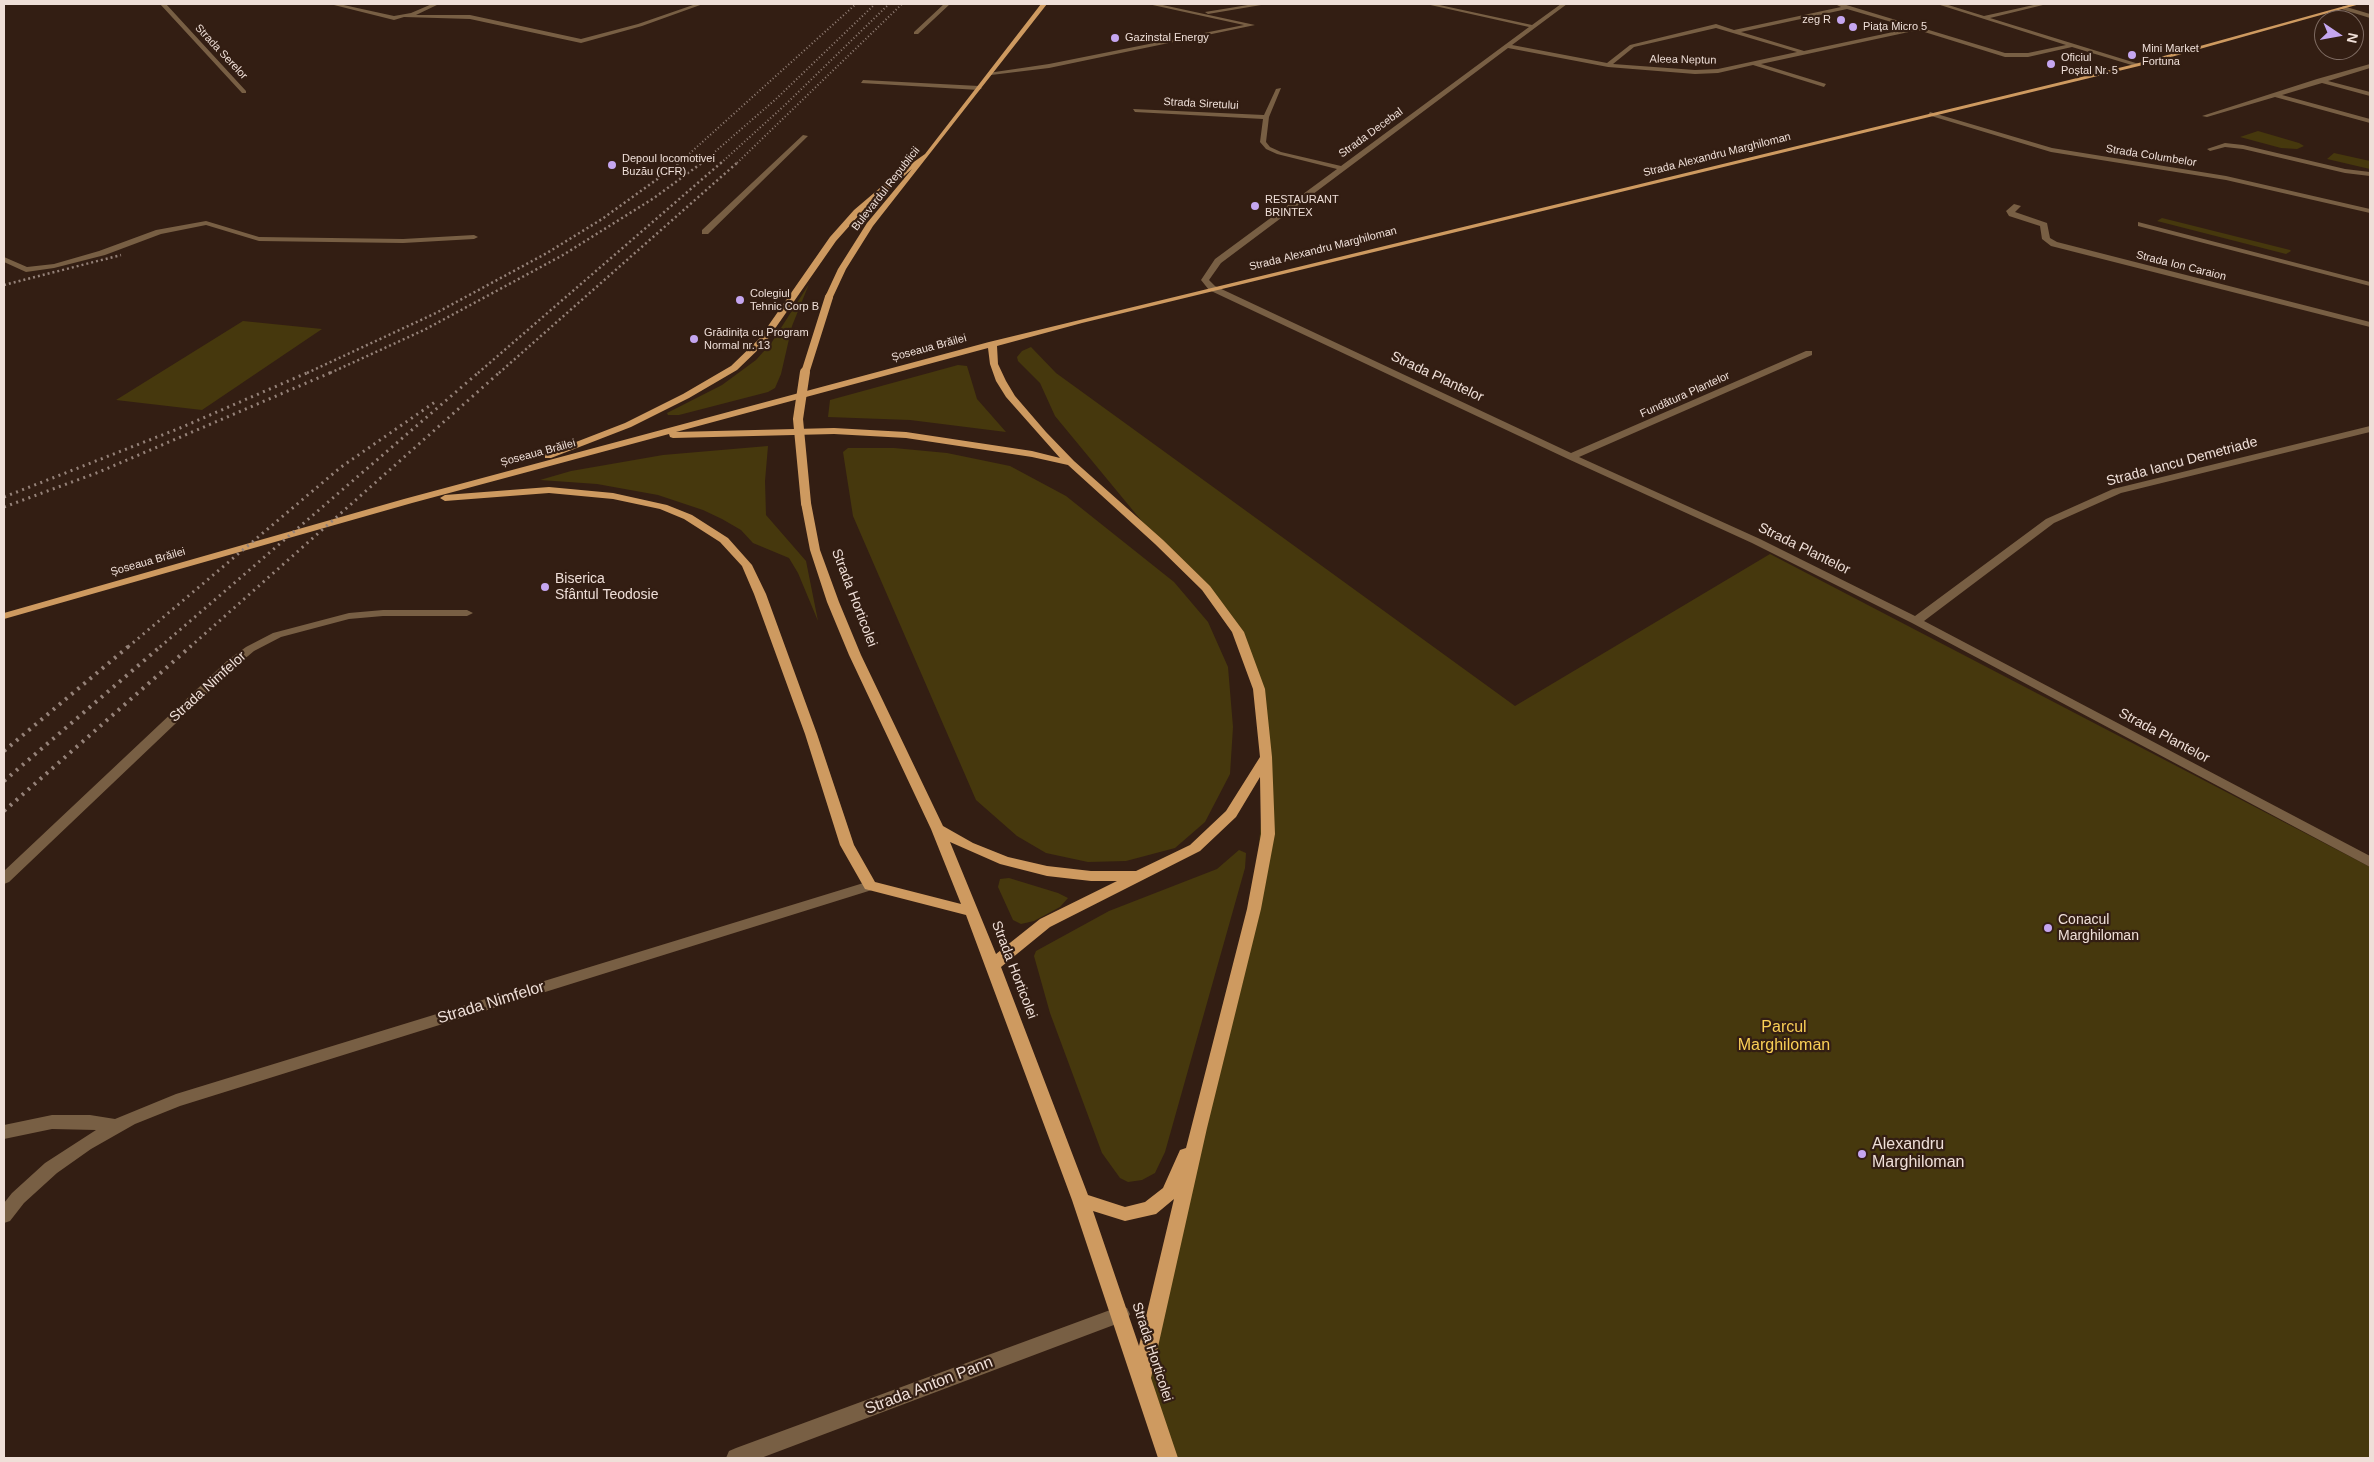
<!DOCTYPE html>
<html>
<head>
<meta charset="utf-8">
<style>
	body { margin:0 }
	#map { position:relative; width:2374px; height:1462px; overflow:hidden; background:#331e13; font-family:Helvetica,sans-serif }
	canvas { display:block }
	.frame { position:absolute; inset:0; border:5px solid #efdfd8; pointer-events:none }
	.north { position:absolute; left:2314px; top:10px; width:50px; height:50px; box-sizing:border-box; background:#331e13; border:1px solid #7e6b62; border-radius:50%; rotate:102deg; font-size:14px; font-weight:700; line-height:20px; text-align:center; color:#efdfd8 }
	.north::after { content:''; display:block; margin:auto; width:18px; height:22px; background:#c5a6f0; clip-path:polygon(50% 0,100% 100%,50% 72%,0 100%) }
</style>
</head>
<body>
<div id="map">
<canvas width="2374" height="1462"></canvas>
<div class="frame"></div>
<div class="north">N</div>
</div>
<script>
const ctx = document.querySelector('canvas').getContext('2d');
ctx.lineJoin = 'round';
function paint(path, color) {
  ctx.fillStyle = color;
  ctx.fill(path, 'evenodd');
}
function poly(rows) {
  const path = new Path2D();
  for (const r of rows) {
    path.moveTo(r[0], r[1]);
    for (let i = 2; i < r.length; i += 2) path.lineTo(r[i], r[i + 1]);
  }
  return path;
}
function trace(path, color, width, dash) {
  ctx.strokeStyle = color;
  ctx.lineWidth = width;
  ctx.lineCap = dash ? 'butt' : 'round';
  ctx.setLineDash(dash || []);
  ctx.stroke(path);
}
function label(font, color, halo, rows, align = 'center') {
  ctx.font = font + ' Helvetica,sans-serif';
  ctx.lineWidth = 4.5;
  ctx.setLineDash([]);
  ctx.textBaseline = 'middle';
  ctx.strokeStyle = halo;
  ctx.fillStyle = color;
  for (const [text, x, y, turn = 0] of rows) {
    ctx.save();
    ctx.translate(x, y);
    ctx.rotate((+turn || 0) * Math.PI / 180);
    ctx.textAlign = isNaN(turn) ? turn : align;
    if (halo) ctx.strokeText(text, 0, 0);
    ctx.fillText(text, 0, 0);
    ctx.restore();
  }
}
paint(poly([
	[2258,131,2299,143,2304,146,2297,149,2281,148,2240,137],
	[2334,153,2370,161,2370,169,2327,159],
	[2162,218,2290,250,2291,251,2286,254,2157,221],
	[809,284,792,326,781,374,775,388,768,392,679,415,668,415,667,413,722,385,756,360,772,342],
	[243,321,322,329,202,410,116,400],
	[1031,347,1056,373,1515,706,1770,554,2370,867,2370,1458,1168,1458,1141,1379,1254,909,1266,757,1259,689,1238,632,1206,588,1159,542,1055,416,1040,383,1018,361,1017,357,1022,351],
	[958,365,967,366,977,399,1006,432,910,420,828,417,830,400],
	[768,446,765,481,766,515,806,561,818,621,798,573,789,558,753,543,741,530,722,519,703,510,658,495,597,484,540,480,571,471,663,455],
	[848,448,894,448,947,453,1010,466,1066,496,1174,582,1208,622,1228,667,1233,727,1230,774,1205,822,1175,848,1126,861,1088,862,1046,853,1017,836,976,800,853,516,843,452],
	[1239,850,1246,853,1245,868,1165,1152,1155,1173,1142,1180,1128,1182,1120,1178,1102,1153,1050,1013,1034,956,1036,951,1109,911,1217,869],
	[1009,878,1058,893,1068,898,1060,907,1034,921,1021,924,1013,920,998,887,1000,879]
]), '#46380d');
paint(poly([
	[160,4,166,4,246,91,246,93,242,93,160,4],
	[330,4,339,4,394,16,411,13,432,4,439,4,416,15,470,15,581,39,638,24,696,4,703,4,642,26,581,43,470,19,404,17,394,20,330,4],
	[944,4,950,4,918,34,914,34,914,32,944,4],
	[1148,4,1158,4,1255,25,1049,68,991,75,988,73,1049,64,1244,25,1148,4],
	[1254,4,1267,4,1208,14,1205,12,1254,4],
	[1426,4,1435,4,1532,25,1561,4,1567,4,1512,45,1607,63,1630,45,1716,24,1734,30,1841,7,1835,4,1843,4,2005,53,2028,53,2066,45,1937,4,1945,4,1984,16,2038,4,2047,4,1990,18,2139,64,2139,66,2135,66,2072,47,2028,57,2005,57,1918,30,1761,64,1826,84,1824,87,1753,65,1718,73,1695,74,1608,67,1508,48,1221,263,1209,280,1215,286,1571,453,1806,351,1812,351,1812,355,1579,457,1760,539,1915,616,2046,519,2113,489,2370,426,2370,432,2121,493,2054,523,1924,621,2370,856,2370,867,1912,623,1752,543,1568,459,1209,290,1201,280,1215,259,1337,169,1277,154,1266,149,1260,142,1263,119,1135,112,1133,109,1264,115,1276,89,1281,88,1269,117,1266,142,1270,147,1281,152,1341,166,1529,27,1426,4],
	[1847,9,1912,28,1804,51,1741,32,1847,9],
	[1716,28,1797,52,1718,69,1695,70,1613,64,1634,47,1716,28],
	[2343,6,2370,14,2370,18,2341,9,2343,6],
	[2370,64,2370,68,2328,81,2370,92,2370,96,2322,83,2282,95,2370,119,2370,123,2275,97,2207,117,2202,116,2317,79,2370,64],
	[863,80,979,86,982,88,979,90,861,83,863,80],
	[1930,112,2052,148,2226,176,2370,209,2370,213,2226,180,2051,152,1928,115,1930,112],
	[803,135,808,136,708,234,702,234,702,230,803,135],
	[2225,143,2243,145,2345,169,2370,172,2370,176,2345,173,2243,149,2225,147,2210,151,2207,149,2225,143],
	[2014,204,2021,206,2015,212,2047,223,2050,238,2057,242,2370,322,2370,327,2051,246,2042,239,2040,226,2009,216,2006,211,2014,204],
	[206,221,259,237,403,239,474,235,478,237,474,239,403,243,259,241,206,225,161,234,105,255,54,268,26,272,4,262,4,257,27,267,54,264,99,251,156,230,206,221],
	[2138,222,2370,282,2370,286,2138,226,2138,222],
	[383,610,467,610,473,613,467,616,383,616,349,619,281,637,254,651,236,666,9,882,4,884,4,871,228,660,246,647,273,633,349,613,383,610],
	[870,881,875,883,877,886,875,889,180,1106,135,1124,91,1149,57,1173,24,1203,10,1221,4,1223,4,1203,12,1193,45,1163,96,1130,52,1129,4,1139,4,1125,52,1115,90,1115,115,1119,176,1094,870,881],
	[1121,1306,1127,1308,1130,1314,1127,1320,761,1458,726,1458,729,1451,736,1448,1121,1306]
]), '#785f44');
paint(poly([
	[1041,4,1047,4,873,226,846,269,832,299,825,297,838,269,867,223,912,169,860,214,836,241,765,343,737,370,689,398,631,427,551,458,545,458,545,454,625,423,683,394,731,366,759,339,830,237,854,210,894,176,925,154,1041,4],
	[2352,4,2360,4,2139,66,1082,323,997,346,998,364,1006,381,1015,396,1046,432,1074,461,1163,540,1210,586,1244,632,1265,689,1272,757,1275,834,1261,909,1207,1128,1151,1378,1178,1458,1158,1458,1072,1200,966,915,865,889,840,845,805,734,754,594,742,566,720,542,684,519,660,509,613,499,549,493,445,501,440,498,445,495,549,487,613,493,667,505,692,515,728,538,752,565,766,594,817,734,854,845,875,882,961,904,931,829,849,655,827,602,810,550,801,503,802,501,810,501,811,503,820,550,839,602,861,655,943,826,973,843,1008,857,1047,866,1091,871,1136,871,1190,845,1226,811,1260,757,1253,689,1232,632,1202,590,1155,544,1068,465,1032,457,906,438,834,434,673,438,670,437,669,434,412,503,4,619,4,613,404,499,989,342,2135,64,2352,4],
	[988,348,990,364,996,381,1006,397,1060,458,1032,451,906,432,834,428,676,432,988,348],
	[1260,777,1261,834,1247,909,1186,1148,1180,1150,1163,1188,1145,1202,1125,1207,1088,1195,1001,967,1050,927,1200,851,1236,817,1260,777],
	[950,842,1000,864,1047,876,1091,881,1117,881,1040,919,996,954,950,842],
	[1174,1199,1139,1346,1093,1211,1125,1221,1156,1214,1174,1199]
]), '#ce9a60');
trace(poly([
	[679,163,856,4],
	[702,163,776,99,875,4],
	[721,163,785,105,889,4],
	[737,163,902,4]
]), '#958279', 2, [1, 2.5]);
trace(poly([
	[4,285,121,255],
	[307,373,436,313,547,253,602,219,681,162],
	[330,373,424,330,563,255,654,198,703,162],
	[478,373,722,162],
	[499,373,738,162]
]), '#958279', 2.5, [2, 3]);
trace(poly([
	[4,497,180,428,309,372],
	[4,507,99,472,332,372],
	[128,647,341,467,435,402],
	[160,647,479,372],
	[190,647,500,372]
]), '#958279', 3, [2, 4.5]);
trace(poly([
	[4,751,129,646],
	[4,781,161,646],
	[4,811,191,646]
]), '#958279', 4, [2.5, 5.5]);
trace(poly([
	[805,373,829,297]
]), '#ce9a60', 8);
trace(poly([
	[805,372,798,419,806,503]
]), '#ce9a60', 10);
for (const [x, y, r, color] of [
	[1841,20,5,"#c5a6f0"],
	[1853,27,5,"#c5a6f0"],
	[1115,38,5,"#c5a6f0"],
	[2132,55,5,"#c5a6f0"],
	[2051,64,5,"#c5a6f0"],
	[612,165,5,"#c5a6f0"],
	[1255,206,5,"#c5a6f0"],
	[740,300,5,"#c5a6f0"],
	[694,339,5,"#c5a6f0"],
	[545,587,5,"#c5a6f0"],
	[2048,928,5,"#c5a6f0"],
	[1862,1154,5,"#c5a6f0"]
]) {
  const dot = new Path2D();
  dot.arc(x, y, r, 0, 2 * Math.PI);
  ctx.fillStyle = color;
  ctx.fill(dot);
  trace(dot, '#331e13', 2);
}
label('11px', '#efdfd8', '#331e13', [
	["zeg R",1831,20,"right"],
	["Piața Micro 5",1863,27],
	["Gazinstal Energy",1125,38],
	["Mini Market",2142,49],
	["Fortuna",2142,62],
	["Oficiul",2061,58],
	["Poștal Nr. 5",2061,71],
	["Depoul locomotivei",622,159],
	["Buzău (CFR)",622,172],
	["RESTAURANT",1265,200],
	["BRINTEX",1265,213],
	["Colegiul",750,294],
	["Tehnic Corp B",750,307],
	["Grădinița cu Program",704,333],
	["Normal nr. 13",704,346]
], 'left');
label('11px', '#efdfd8', '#331e13', [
	["Strada Serelor",221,52,47],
	["Aleea Neptun",1683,60,1],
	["Strada Siretului",1201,104,3],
	["Strada Decebal",1371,133,-36],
	["Strada Alexandru Marghiloman",1717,155,-14],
	["Strada Columbelor",2151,156,9],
	["Bulevardul Republicii",886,189,-52],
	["Strada Alexandru Marghiloman",1323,249,-14],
	["Strada Ion Caraion",2181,266,14],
	["Șoseaua Brăilei",929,348,-15],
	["Fundătura Plantelor",1685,395,-24],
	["Șoseaua Brăilei",538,453,-15],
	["Șoseaua Brăilei",148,562,-16]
]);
label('14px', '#efdfd8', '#331e13', [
	["Strada Plantelor",1437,377,25],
	["Strada Iancu Demetriade",2182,462,-15],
	["Strada Plantelor",1804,549,26],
	["Strada Horticolei",854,598,69],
	["Strada Nimfelor",208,687,-42],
	["Strada Plantelor",2164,736,28],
	["Strada Horticolei",1014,970,69],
	["Strada Horticolei",1152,1352,72]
]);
label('14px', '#efdfd8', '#331e13', [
	["Biserica",555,579],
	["Sfântul Teodosie",555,595],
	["Conacul",2058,920],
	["Marghiloman",2058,936]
], 'left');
label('16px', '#efdfd8', '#331e13', [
	["Strada Nimfelor",491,1003,-17],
	["Strada Anton Pann",929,1386,-21]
]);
label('16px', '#facf56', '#331e13', [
	["Parcul",1784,1028],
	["Marghiloman",1784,1046]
]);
label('16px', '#efdfd8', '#331e13', [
	["Alexandru",1872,1145],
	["Marghiloman",1872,1163]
], 'left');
</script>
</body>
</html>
